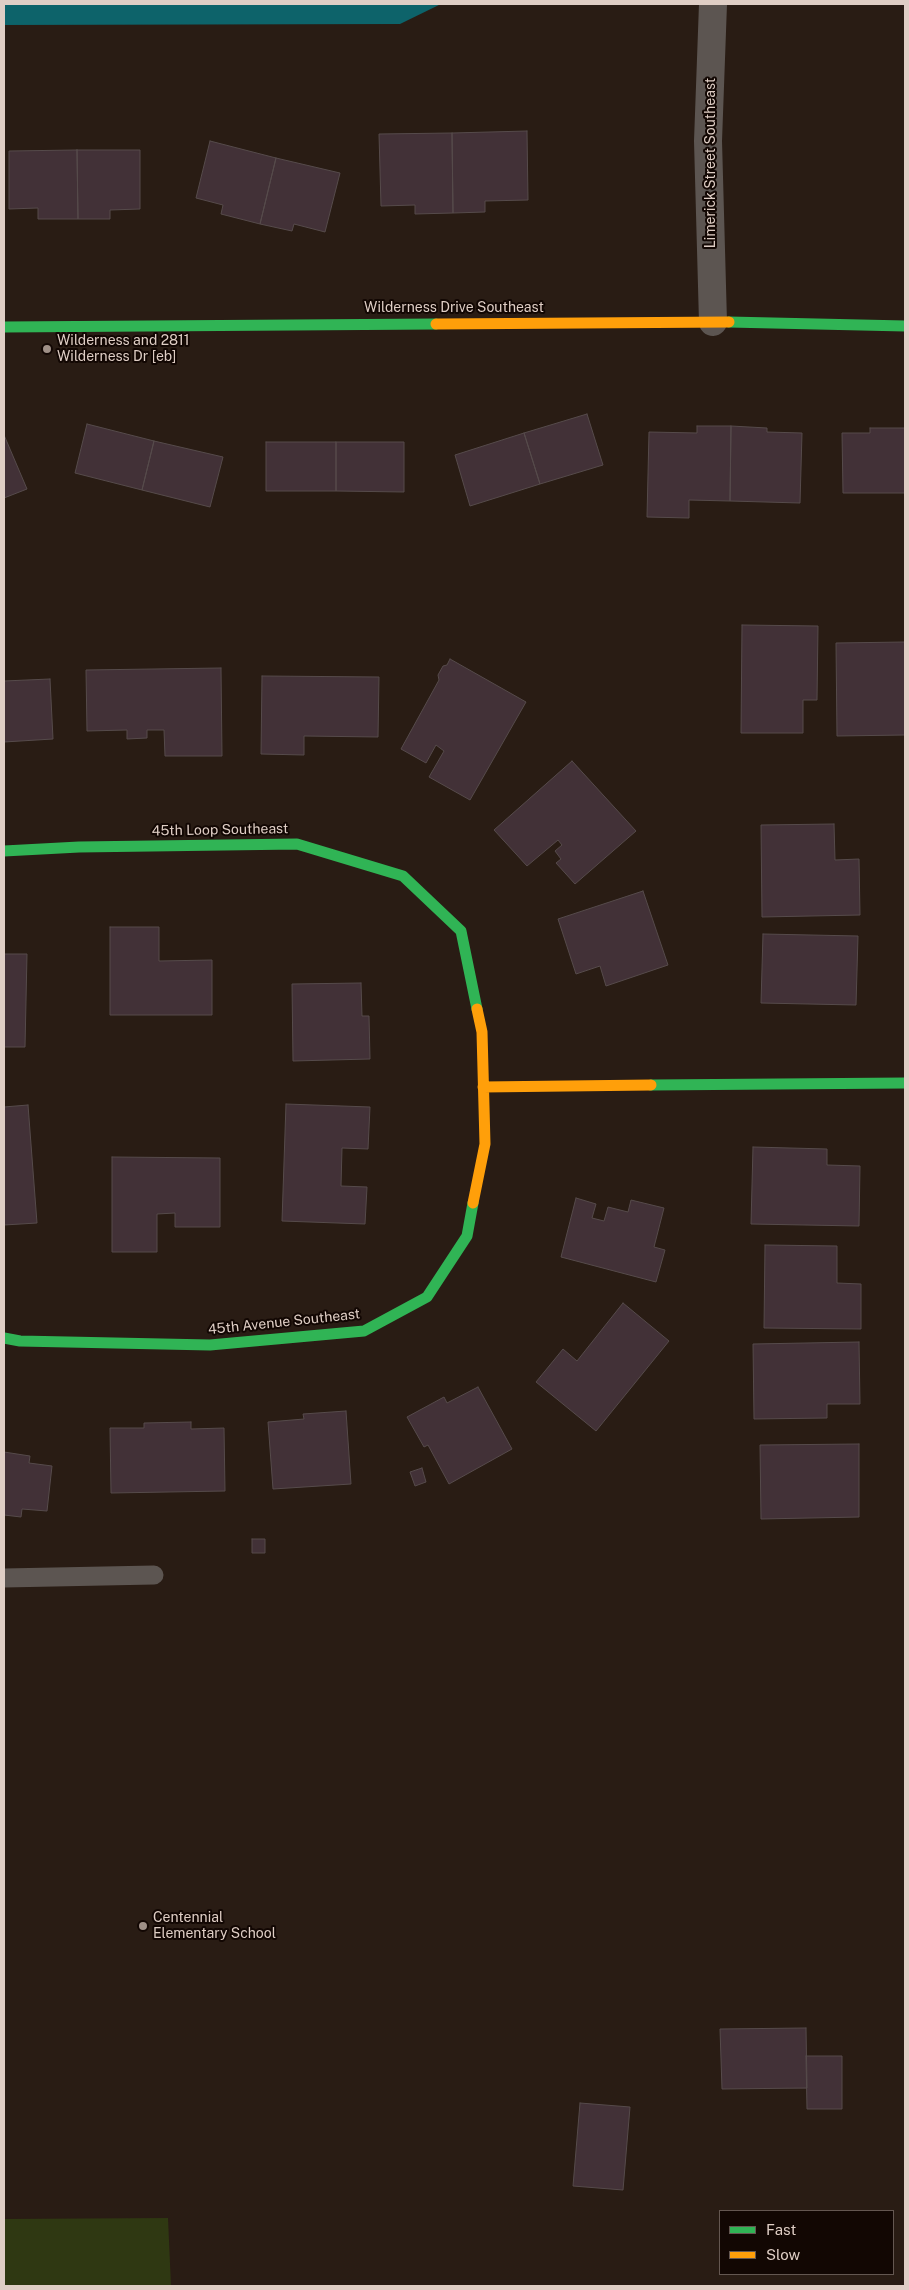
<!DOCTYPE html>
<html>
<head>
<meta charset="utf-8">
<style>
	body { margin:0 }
	#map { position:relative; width:909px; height:2290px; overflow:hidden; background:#291c14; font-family:"Public Sans",sans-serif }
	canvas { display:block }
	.frame { position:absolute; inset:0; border:5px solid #dfcec5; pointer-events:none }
	.legend { position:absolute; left:719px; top:2210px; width:175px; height:65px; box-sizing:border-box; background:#120703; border:1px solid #645751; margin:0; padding:6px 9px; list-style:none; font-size:15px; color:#dfcec5 }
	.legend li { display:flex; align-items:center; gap:10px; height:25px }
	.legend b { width:25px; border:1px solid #645751 }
</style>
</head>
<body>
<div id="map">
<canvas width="909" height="2290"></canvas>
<div class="frame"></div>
<ul class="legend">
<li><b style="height:6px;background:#30b455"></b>Fast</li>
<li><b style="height:6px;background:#ff9f0a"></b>Slow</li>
</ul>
</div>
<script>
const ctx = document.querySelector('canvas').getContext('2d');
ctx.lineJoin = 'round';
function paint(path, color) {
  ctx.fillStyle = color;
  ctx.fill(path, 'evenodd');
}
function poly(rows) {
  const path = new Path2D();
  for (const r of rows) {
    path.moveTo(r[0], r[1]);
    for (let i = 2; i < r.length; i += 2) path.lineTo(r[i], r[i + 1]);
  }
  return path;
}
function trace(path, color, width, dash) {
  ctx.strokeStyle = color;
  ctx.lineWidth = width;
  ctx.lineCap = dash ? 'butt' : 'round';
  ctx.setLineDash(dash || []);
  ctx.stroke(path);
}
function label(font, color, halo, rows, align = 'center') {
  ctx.font = font + ' "Public Sans",sans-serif';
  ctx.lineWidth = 4;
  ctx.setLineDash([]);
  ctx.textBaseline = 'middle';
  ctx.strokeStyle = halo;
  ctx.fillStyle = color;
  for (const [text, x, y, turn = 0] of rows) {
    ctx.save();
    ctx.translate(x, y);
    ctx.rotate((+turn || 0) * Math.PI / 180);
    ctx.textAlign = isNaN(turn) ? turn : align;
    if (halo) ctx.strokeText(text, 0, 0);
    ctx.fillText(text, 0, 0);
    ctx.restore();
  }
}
paint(poly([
	[168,2218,171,2286,4,2286,4,2219]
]), '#2f3812');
paint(poly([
	[4,4,441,4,400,24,4,25]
]), '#0d636a');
const building = poly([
	[527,131,528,200,485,201,485,212,453,213,452,133,527,131],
	[452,133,453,213,415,214,415,205,381,206,379,134,452,133],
	[210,141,276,158,260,224,221,214,223,205,196,198,210,141],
	[77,150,78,219,38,219,38,208,9,209,9,151,77,150],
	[77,150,140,150,140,209,110,210,110,219,78,219,77,150],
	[276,158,340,173,325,232,294,224,292,231,260,224,276,158],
	[587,414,603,465,540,484,524,433,587,414],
	[87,424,154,441,142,490,75,473,87,424],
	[697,426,731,426,730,501,689,500,689,518,647,517,649,432,697,433,697,426],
	[731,426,767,428,767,432,802,433,800,503,730,501,731,426],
	[870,428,905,428,905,493,843,493,842,433,870,433,870,428],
	[524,433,540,484,470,506,455,455,524,433],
	[4,435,27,489,4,498,4,435],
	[154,441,223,457,210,507,142,490,154,441],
	[266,442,336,442,336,491,266,491,266,442],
	[336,442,404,442,404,492,336,491,336,442],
	[742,625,818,626,817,700,803,700,803,733,741,733,742,625],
	[905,642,905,735,837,736,836,643,905,642],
	[450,659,526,702,470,800,429,777,444,751,436,745,426,763,401,749,439,680,438,675,443,666,447,665,450,659],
	[221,668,222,756,165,756,164,730,147,730,147,738,127,739,127,730,87,731,86,670,221,668],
	[262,676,379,677,378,737,304,736,304,755,261,754,262,676],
	[50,679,53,739,4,742,4,681,50,679],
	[572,761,636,831,575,884,556,863,561,859,555,851,562,845,558,840,527,866,494,830,572,761],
	[834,824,835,860,859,859,860,915,762,917,761,825,834,824],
	[643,891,668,965,606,986,600,966,576,974,558,919,643,891],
	[110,927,159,927,159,961,212,960,212,1015,110,1015,110,927],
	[763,934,858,936,856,1005,761,1003,763,934],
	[4,954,27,954,25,1047,4,1047,4,954],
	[361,983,362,1016,369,1016,370,1059,293,1061,292,984,361,983],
	[286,1104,370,1107,368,1149,342,1148,341,1186,367,1187,365,1224,282,1221,286,1104],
	[28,1105,37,1223,4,1225,4,1107,28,1105],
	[753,1147,827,1149,827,1165,860,1166,859,1226,751,1224,753,1147],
	[112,1157,220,1158,220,1227,175,1227,175,1213,157,1214,157,1252,112,1252,112,1157],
	[576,1198,596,1204,592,1218,604,1221,608,1207,628,1212,631,1200,664,1208,654,1247,665,1250,656,1282,561,1257,576,1198],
	[765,1245,837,1246,837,1283,861,1284,861,1329,764,1328,765,1245],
	[623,1303,669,1341,596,1431,536,1382,563,1349,577,1361,623,1303],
	[859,1342,860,1404,827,1404,827,1418,754,1419,753,1344,859,1342],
	[478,1387,512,1449,449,1484,428,1445,424,1447,407,1417,444,1397,447,1403,478,1387],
	[346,1411,351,1484,273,1489,268,1422,304,1419,303,1414,346,1411],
	[191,1422,191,1429,224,1428,225,1491,111,1493,110,1428,144,1428,144,1423,191,1422],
	[859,1444,859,1517,761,1519,760,1445,859,1444],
	[4,1452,30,1456,29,1463,52,1466,47,1511,22,1509,21,1517,4,1515,4,1452],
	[422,1468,426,1482,415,1486,410,1472,422,1468],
	[252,1539,265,1539,265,1553,252,1553,252,1539],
	[806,2028,807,2088,722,2089,720,2029,806,2028],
	[806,2056,842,2056,842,2109,807,2109,806,2056],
	[580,2103,630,2107,623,2190,573,2186,580,2103]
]);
paint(building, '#423137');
trace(building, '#564b4b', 1);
trace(poly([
	[4,1578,154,1575]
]), '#5c5551', 19);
trace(poly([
	[713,4,708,141,713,322]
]), '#5c5551', 28);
trace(poly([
	[729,322,905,326],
	[4,327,436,324],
	[4,851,79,847,297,844,403,876,461,931,477,1009],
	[651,1085,905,1083],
	[4,1338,20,1341,210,1345,364,1331,427,1297,467,1236,473,1203]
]), '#30b455', 11);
trace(poly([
	[436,324,729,322],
	[483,1087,651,1085],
	[473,1203,485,1144,482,1032,477,1009]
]), '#ff9f0a', 11);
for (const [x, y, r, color] of [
	[47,349,5,"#9f9087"],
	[143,1926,5,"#9f9087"]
]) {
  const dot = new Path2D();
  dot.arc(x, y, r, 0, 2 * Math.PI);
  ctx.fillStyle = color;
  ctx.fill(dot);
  trace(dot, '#120703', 2);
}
label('14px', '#dfcec5', '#120703', [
	["Limerick Street Southeast",711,163,-90],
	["Wilderness Drive Southeast",454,308],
	["45th Loop Southeast",220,830,-1],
	["45th Avenue Southeast",284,1322,-6]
]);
label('14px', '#dfcec5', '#120703', [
	["Wilderness and 2811",57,341],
	["Wilderness Dr [eb]",57,357],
	["Centennial",153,1918],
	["Elementary School",153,1934]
], 'left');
</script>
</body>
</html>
